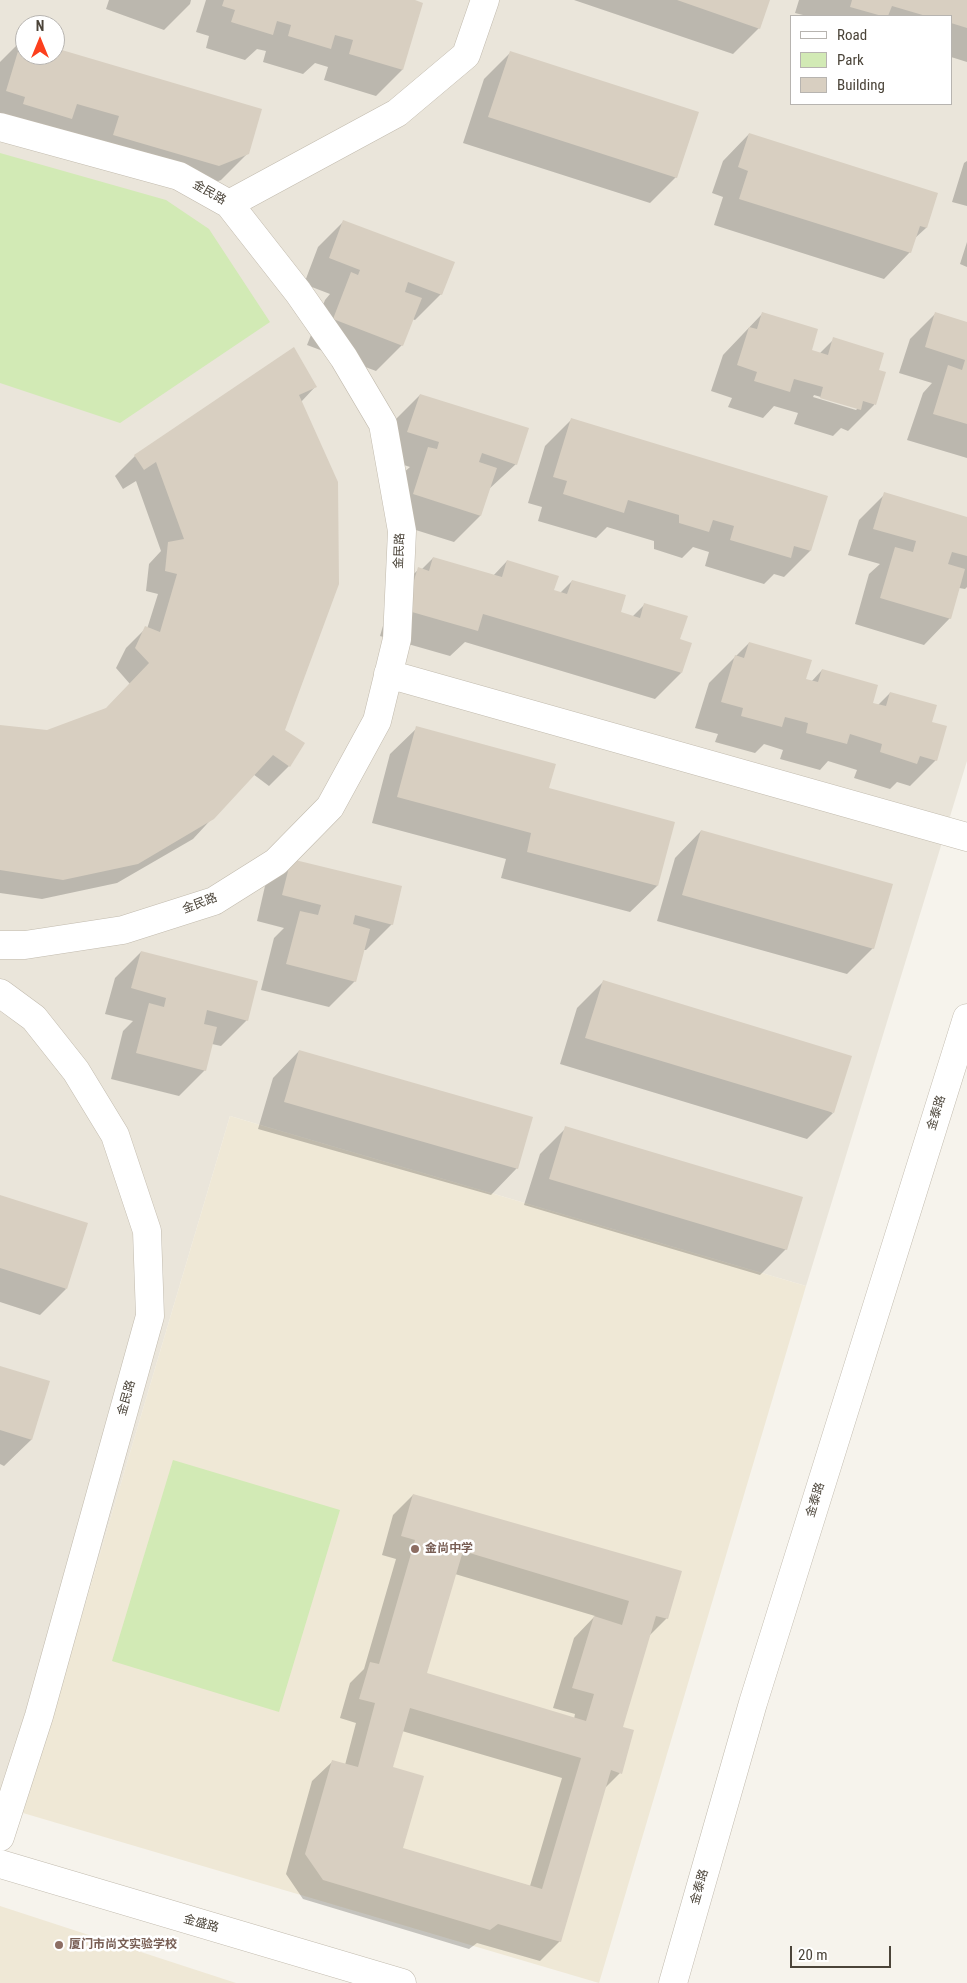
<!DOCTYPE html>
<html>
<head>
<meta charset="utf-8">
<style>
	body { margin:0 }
	#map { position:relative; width:967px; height:1983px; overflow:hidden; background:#f6f3ec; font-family:"Roboto Condensed",sans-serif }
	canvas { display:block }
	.legend { position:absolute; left:790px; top:15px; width:162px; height:90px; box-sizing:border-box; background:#fff; border:1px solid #b7b4b0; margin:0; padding:6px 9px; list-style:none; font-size:15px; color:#4b4439 }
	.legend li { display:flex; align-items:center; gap:10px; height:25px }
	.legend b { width:25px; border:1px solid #b7b4b0 }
	.north { position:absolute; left:15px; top:15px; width:50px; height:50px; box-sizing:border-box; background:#fff; border:1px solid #b7b4b0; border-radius:50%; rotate:0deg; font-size:14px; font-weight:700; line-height:20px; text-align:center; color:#4b4439 }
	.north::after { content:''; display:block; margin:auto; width:18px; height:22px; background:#fc3f1d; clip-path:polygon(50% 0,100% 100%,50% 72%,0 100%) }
	.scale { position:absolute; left:790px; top:1946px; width:101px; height:22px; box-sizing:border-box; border:2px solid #4b4439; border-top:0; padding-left:6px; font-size:15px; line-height:18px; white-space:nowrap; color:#4b4439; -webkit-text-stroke:4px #fff; paint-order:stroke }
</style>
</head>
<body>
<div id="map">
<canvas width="967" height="1983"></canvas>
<ul class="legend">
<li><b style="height:6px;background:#fff"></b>Road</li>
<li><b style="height:14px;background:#d2eab5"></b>Park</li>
<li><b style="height:14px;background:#d8cfc1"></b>Building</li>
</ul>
<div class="north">N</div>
<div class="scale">20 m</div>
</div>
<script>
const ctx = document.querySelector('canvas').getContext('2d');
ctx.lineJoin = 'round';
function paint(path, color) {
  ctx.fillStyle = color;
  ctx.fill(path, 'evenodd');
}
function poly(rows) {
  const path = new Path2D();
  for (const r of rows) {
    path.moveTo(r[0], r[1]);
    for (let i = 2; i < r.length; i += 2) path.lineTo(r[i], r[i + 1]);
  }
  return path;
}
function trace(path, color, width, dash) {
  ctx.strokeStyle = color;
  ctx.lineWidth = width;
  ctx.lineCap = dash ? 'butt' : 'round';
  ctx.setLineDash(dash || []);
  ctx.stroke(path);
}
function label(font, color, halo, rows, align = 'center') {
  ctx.font = font + ' "Roboto Condensed","Noto Sans SC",sans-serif';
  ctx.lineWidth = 5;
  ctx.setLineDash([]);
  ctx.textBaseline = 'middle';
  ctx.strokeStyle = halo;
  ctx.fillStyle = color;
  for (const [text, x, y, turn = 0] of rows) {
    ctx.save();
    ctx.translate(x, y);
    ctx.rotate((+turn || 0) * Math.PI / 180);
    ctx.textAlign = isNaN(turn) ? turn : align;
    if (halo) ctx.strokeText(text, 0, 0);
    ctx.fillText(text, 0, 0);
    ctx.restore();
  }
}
paint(poly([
	[0,0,967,0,967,761,806,1286,230,1116,23,1813,0,1826],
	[791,16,951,16,951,104,791,104],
	[25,25,55,25,55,55,25,55]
]), '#eae5da');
paint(poly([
	[230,1116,806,1286,599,1983,23,1813],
	[0,1906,236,1983,0,1983]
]), '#efe8d6');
paint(poly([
	[0,153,166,200,209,229,270,322,120,423,0,383],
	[173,1460,340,1510,279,1712,112,1661]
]), '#d2eab5');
paint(poly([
	[109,0,191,0,190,4,164,30,106,9],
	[206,0,410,0,422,4,402,70,376,96,324,80,328,67,315,63,303,74,263,62,266,51,257,49,245,60,206,48,209,36,196,32],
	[574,0,769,0,759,28,733,54],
	[799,0,967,0,967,62,951,57,951,16,807,16,795,13],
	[22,40,25,40,25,55,55,55,55,49,248,153,221,180,192,191,0,131,0,62],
	[510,53,676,177,650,203,463,143,484,79],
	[749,134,937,194,926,228,914,239,910,252,884,279,714,225,723,197,712,193,723,161],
	[967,161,967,206,952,202,964,163],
	[344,221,441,294,415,320,412,319,402,345,376,371,307,345,325,300,330,294,304,284,318,247],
	[967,242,967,267,960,264],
	[936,313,967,323,967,458,907,440,923,393,932,383,899,373,910,339],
	[762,314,810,351,819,354,834,339,877,371,884,373,874,405,848,431,841,428,833,436,794,424,798,413,774,406,763,418,728,407,732,398,711,391,723,355],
	[814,395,858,408,856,410,813,397],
	[315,387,301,402,284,731,289,766,269,786,253,774,193,839,117,883,42,899,0,893,0,726,47,731,105,710,130,684,116,668,126,648,146,628,147,629,158,594,146,591,149,564,161,551,136,481,123,489,115,476,135,456],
	[420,395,516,464,488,490,480,516,454,542,387,521,402,474,410,467,382,458,394,421],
	[571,420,826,496,810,551,784,577,774,574,764,584,705,566,709,552,693,547,682,558,654,549,654,541,607,527,596,538,538,521,542,507,528,503,545,446],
	[885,494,967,518,967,587,965,589,959,588,950,618,924,645,855,624,869,574,880,564,848,555,859,520],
	[433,558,493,576,507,561,553,591,560,593,572,581,620,613,632,617,644,605,681,673,655,699,465,642,450,656,380,636,392,595,419,569,421,570],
	[749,643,805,680,811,682,822,670,871,703,878,705,890,693,931,723,936,760,910,786,897,782,890,789,854,778,857,770,828,761,820,770,780,759,783,750,764,744,755,753,715,742,718,734,695,728,709,683],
	[417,728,548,789,673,823,657,886,630,912,501,878,506,859,372,823,390,754],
	[701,831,873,948,847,974,657,921,675,858],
	[291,860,392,924,366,950,363,950,355,981,329,1007,261,990,274,938,284,928,257,921,265,886],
	[141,952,247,1020,221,1046,212,1044,205,1070,179,1096,111,1079,123,1031,133,1021,105,1014,115,978],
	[603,982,833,1113,807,1139,560,1064,577,1008],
	[299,1051,517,1168,491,1195,258,1129,273,1078],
	[566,1128,786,1249,760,1275,524,1205,540,1154],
	[0,1196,66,1289,40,1315,0,1302],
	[0,1367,49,1382,31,1440,4,1466,0,1464],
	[413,1495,667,1618,648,1637,622,1728,620,1773,604,1789,560,1941,540,1961,477,1943,469,1949,303,1899,286,1874,312,1781,332,1762,345,1765,356,1723,340,1718,350,1683,364,1669,396,1559,382,1555,393,1515],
	[455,1574,595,1616,574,1638,553,1708,575,1714,574,1719,425,1674],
	[402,1731,562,1778,530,1886,401,1849,391,1768]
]), '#0003');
paint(poly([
	[224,0,415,0,423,3,403,70,349,54,353,40,335,35,331,49,288,36,291,25,277,21,273,35,231,22,235,10,222,6],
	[677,0,770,0,760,29],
	[852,0,967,0,967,28,951,23,951,16,926,16,892,6,888,16,882,16,850,7],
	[22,38,25,39,25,55,55,55,55,48,262,109,249,154,219,166,113,135,119,116,77,104,72,119,23,104,25,97,6,91],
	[510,51,699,112,677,178,488,117],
	[749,133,938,193,927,228,920,226,911,253,739,199,748,171,738,167],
	[343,220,455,262,442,295,408,282,405,292,422,298,403,346,333,319,351,272,358,275,360,270,329,258],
	[762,312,818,329,812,350,828,355,833,337,884,353,879,370,886,372,876,405,863,401,861,410,820,398,823,387,794,379,790,392,754,381,757,372,737,365,749,327,757,329],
	[935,312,967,322,967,424,933,414,948,365,962,370,965,360,925,347],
	[294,347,317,387,299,395,338,482,339,584,285,730,305,743,290,767,273,755,214,819,138,864,63,880,0,870,0,725,47,730,106,708,149,663,135,648,145,626,160,632,177,574,165,571,168,542,184,539,156,462,144,470,134,455],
	[420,394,529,428,517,465,482,453,479,462,497,468,481,516,413,494,428,447,437,449,439,442,407,432],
	[571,418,828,496,811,551,794,546,791,558,730,540,734,526,713,520,709,532,679,523,679,515,628,500,624,513,563,494,567,481,553,477],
	[884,492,967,517,967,556,952,552,948,564,965,569,951,619,880,598,895,547,913,552,916,541,873,529],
	[433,557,502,577,507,560,559,576,554,590,567,594,572,580,626,595,621,612,640,618,644,603,688,616,680,639,692,643,682,673,483,614,478,631,405,610,418,567,429,571],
	[749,642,812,660,806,679,818,682,822,669,878,685,873,703,886,706,890,692,937,705,932,722,947,726,937,761,920,756,917,764,880,752,882,744,850,734,847,744,806,733,808,723,785,717,782,727,741,716,743,708,721,702,735,655,744,658],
	[416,726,556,764,549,788,675,822,658,886,527,852,531,833,397,797],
	[701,830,893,884,874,949,682,895],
	[291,859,402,886,393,925,355,915,353,924,370,929,356,982,286,964,300,911,318,915,321,905,282,895],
	[141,951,258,981,248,1021,207,1010,204,1024,217,1027,206,1071,136,1053,149,1003,164,1007,166,998,131,988],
	[603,980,852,1056,834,1113,585,1038],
	[299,1050,533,1117,518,1169,284,1102],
	[565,1126,803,1197,787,1250,549,1179],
	[0,1195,88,1223,67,1289,0,1268],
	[0,1366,50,1381,32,1440,0,1430],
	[413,1494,682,1571,668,1619,656,1616,623,1727,634,1730,622,1774,611,1770,561,1942,498,1924,490,1930,323,1880,305,1854,332,1760,358,1767,375,1703,359,1699,370,1662,379,1664,415,1540,401,1536],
	[463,1551,629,1601,622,1625,594,1616,572,1688,594,1694,586,1721,427,1673],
	[410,1708,581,1758,542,1889,403,1848,424,1776,393,1767]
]), '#d8cfc1');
const minor = poly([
	[0,127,179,176,229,204,298,292,344,358,383,424,402,531,397,639,377,721,330,807,276,862,214,901,123,930,25,945,0,945],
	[229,204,397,113,466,55,485,0],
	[388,674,967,837],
	[0,993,34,1018,76,1071,115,1135,147,1231,150,1316,39,1716,0,1837]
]);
const tertiary = poly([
	[0,1864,402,1983],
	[673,1983,753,1703,967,1018]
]);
trace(minor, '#c2bbae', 29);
trace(tertiary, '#c2bbae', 29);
trace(minor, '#fff', 28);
trace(tertiary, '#fff', 28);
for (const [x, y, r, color] of [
	[415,1549,5,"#8d6e63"],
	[59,1945,5,"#8d6e63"]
]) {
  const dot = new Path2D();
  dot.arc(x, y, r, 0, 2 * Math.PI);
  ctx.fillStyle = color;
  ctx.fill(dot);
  trace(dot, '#fff', 2);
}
label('12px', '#4b4439', '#fff', [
	["金民路",209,193,30],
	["金民路",400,551,-88],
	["金民路",200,904,-21],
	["金泰路",937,1113,-73],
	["金民路",127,1398,-74],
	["金泰路",816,1500,-73],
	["金泰路",700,1887,-74],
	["金盛路",201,1924,16]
]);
label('bold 12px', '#785e54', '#fff', [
	["金尚中学",425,1549],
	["厦门市尚文实验学校",69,1945]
], 'left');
</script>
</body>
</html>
